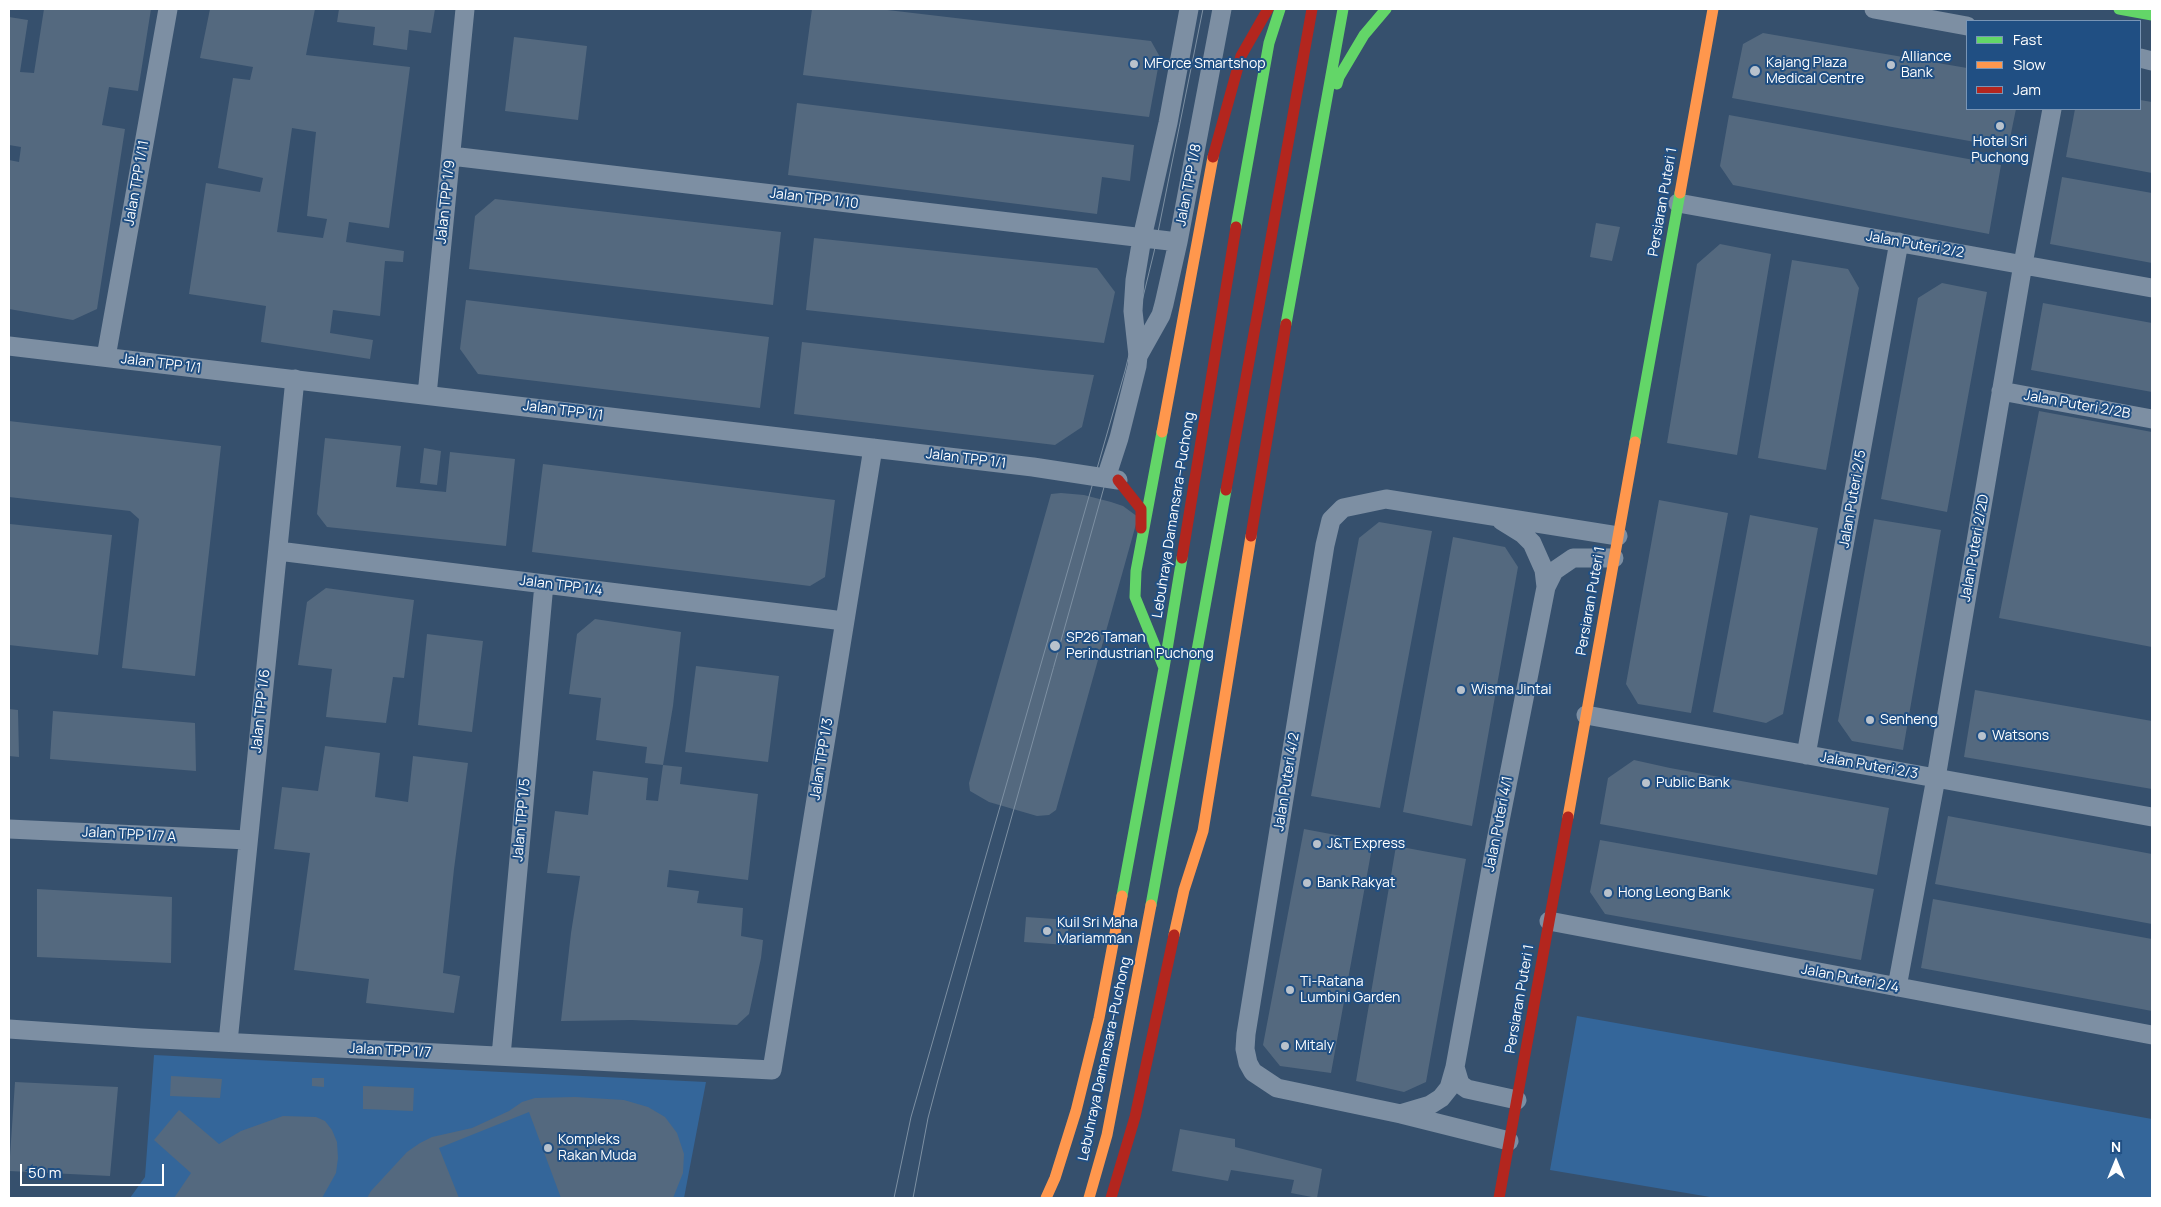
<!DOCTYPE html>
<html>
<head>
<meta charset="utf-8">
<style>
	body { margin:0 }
	#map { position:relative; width:2161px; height:1207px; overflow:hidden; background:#36506d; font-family:Manrope,sans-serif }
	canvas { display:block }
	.frame { position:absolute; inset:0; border:10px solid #fff; pointer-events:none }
	.legend { position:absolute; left:1966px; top:20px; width:175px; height:90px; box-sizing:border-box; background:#204f83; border:1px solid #7995b5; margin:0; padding:6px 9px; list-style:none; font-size:15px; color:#fff }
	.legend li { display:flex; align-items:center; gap:10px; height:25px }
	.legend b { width:25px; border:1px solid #7995b5 }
	.north { position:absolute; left:2091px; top:1137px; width:50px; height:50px; -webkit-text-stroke:4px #204f83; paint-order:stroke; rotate:0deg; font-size:14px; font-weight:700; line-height:20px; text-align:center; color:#fff }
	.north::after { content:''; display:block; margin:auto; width:18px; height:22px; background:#fff; clip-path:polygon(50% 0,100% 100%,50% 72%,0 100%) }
	.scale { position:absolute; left:20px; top:1164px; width:144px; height:22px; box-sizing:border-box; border:2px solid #fff; border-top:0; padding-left:6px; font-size:15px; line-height:18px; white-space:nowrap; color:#fff; -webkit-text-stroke:4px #204f83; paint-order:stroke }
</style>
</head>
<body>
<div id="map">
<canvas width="2161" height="1207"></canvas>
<div class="frame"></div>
<ul class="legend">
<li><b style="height:6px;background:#63d668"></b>Fast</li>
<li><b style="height:6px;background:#ff974d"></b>Slow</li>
<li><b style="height:6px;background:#b3261e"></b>Jam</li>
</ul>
<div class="north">N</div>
<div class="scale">50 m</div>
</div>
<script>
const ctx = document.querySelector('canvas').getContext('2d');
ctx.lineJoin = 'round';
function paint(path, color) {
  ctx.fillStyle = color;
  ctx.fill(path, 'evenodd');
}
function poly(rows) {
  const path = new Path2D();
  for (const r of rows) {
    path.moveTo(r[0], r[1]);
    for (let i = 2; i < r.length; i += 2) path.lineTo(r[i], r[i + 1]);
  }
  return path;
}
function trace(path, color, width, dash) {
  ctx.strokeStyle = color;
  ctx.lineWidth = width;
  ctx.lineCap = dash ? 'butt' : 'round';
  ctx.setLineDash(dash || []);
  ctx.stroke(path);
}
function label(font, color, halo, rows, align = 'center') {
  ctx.font = font + ' Manrope,sans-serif';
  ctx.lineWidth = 4;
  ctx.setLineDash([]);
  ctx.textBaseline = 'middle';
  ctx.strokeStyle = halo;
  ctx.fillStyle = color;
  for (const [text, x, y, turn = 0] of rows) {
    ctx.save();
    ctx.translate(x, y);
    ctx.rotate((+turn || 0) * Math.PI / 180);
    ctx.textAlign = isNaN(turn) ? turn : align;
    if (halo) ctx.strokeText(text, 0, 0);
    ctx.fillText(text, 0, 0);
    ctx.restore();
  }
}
paint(poly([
	[1577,1016,2152,1119,2152,1198,1716,1198,1550,1170],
	[154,1055,706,1082,684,1198,130,1198,145,1177]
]), '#34669a');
paint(poly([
	[44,9,151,9,138,91,109,87,102,125,125,129,97,309,73,320,9,309,9,160,19,162,21,147,9,145,9,17,28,20,20,72,34,73],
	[210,9,315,9,306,55,410,67,389,228,349,222,346,242,404,251,403,262,385,261,380,316,333,310,330,333,373,340,370,359,261,342,266,306,189,294,206,183,260,192,263,178,218,168,233,78,250,80,253,67,200,58],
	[292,128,316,132,307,216,327,219,323,238,277,232],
	[339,9,435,9,431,33,409,30,407,50,373,45,375,27,337,22],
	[812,9,879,9,1151,41,1160,57,1149,117,803,75],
	[1763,33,1967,68,1967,109,2016,109,2008,148,1732,98,1743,44],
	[514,37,587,46,578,120,505,111],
	[2140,100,2152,102,2152,173,2066,157,2075,109,2140,109],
	[797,103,1134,145,1130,181,1102,177,1097,214,788,175],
	[1729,115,2001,165,1989,234,1733,185,1720,166],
	[2062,177,2152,193,2152,263,2050,244],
	[495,199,781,232,773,305,469,269,475,216],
	[1596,223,1620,227,1612,261,1590,257],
	[814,238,1097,268,1115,292,1104,343,806,310],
	[1720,244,1771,254,1737,455,1667,443,1697,264],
	[1792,260,1848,269,1859,288,1826,470,1758,458],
	[1942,283,1987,292,1947,512,1881,499,1918,298],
	[466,300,769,337,760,408,478,374,460,349],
	[2043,303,2152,323,2152,392,2031,370],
	[802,342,1043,370,1094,375,1082,427,1055,445,794,414],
	[2039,411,2152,432,2152,647,1999,618],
	[9,421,221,446,195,676,122,668,139,519,130,511,9,497],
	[325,438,401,446,396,487,446,492,450,452,515,459,506,546,327,527,317,514],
	[424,448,441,451,437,485,420,483],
	[543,464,835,500,825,577,810,586,532,552],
	[1061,493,1084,495,1111,502,1123,506,1138,517,1056,810,1049,815,1037,816,989,802,970,791,969,783,1051,494],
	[1659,500,1728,513,1691,713,1638,704,1626,684],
	[1750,515,1818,528,1783,714,1766,723,1713,712],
	[1874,519,1941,530,1903,750,1852,741,1838,721],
	[1379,522,1432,531,1380,808,1311,796,1359,538],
	[10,524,112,535,98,655,9,645],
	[1453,537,1505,547,1518,567,1472,826,1403,812],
	[326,588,414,600,404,678,393,677,386,723,326,717,332,669,298,665,307,602],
	[595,619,681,632,673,706,663,765,645,763,647,747,596,740,601,698,569,694,577,634],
	[427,634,483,641,472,732,418,725],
	[696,666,779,676,768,762,685,752],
	[1975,690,2152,721,2152,789,1964,757],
	[9,709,18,710,19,757,9,756],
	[53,711,195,723,196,771,50,759],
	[325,746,380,753,375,797,408,802,413,756,468,763,454,869,443,973,460,976,454,1013,366,1003,369,979,294,970,310,853,274,849,282,787,318,791],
	[1634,760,1670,768,1889,808,1877,875,1600,824,1608,778],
	[663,765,682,767,680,784,758,794,748,880,669,870,667,887,699,891,697,903,743,908,741,936,763,940,761,958,749,1014,737,1025,632,1020,561,1021,571,933,580,876,547,873,555,811,588,815,593,771,648,778,646,800,658,801],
	[1948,816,2152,854,2152,924,1935,884],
	[1304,829,1373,842,1331,1073,1280,1066,1263,1045],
	[1600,840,1874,889,1861,960,1605,914,1590,892],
	[1396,846,1466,859,1426,1082,1404,1092,1356,1081],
	[37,889,172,897,171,963,37,957],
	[1933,899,2152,939,2152,1011,1921,968],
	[1026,917,1069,920,1067,945,1024,942],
	[171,1076,222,1079,220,1098,170,1096],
	[312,1078,324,1078,324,1087,312,1086],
	[15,1082,118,1087,110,1176,9,1171],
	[363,1086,414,1088,413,1111,363,1109],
	[575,1097,624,1100,648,1107,665,1117,677,1133,684,1154,683,1173,673,1198,561,1198,529,1112,439,1148,459,1198,367,1198,371,1191,407,1152,420,1143,432,1137,472,1128,509,1111,522,1102,535,1098],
	[179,1110,219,1144,241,1131,283,1116,316,1117,325,1121,332,1130,337,1142,338,1158,336,1173,322,1198,174,1198,191,1173,154,1140],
	[1180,1129,1235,1139,1235,1147,1322,1169,1317,1198,1291,1193,1294,1180,1231,1170,1228,1181,1172,1171]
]), '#54697f');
trace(poly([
	[1874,9,1967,26],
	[2140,58,2152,61],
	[451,156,1178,242],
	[1678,203,2152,288],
	[9,346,1033,467,1118,480],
	[1138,356,1161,315,1164,304,1178,242,1222,9],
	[106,357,168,9],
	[2001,391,2152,419],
	[427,395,465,9],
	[1106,478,1119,438,1137,366,1138,356,1133,311,1135,280,1142,238,1168,123,1189,9],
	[1502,521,1523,534,1532,543,1544,570,1546,587],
	[278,551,844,621],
	[1586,715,2152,817],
	[1806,755,1899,242],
	[9,829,248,840],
	[1549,921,2152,1035],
	[1897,987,1936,778,2023,264,2052,109],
	[9,1029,141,1038,772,1070,873,448],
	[228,1042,295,379],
	[501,1056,544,584],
	[1517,1100,1467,1089,1460,1084,1455,1067,1496,841,1546,587,1554,571,1573,558,1614,558],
	[1403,1113,1430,1105,1441,1098,1449,1088,1455,1067],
	[1509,1141,1401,1114,1277,1088,1253,1072,1248,1063,1245,1049,1246,1034,1325,545,1331,520,1343,508,1386,499,1618,536]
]), '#7d8fa3', 19);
trace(poly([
	[2119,9,2152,15],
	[1337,84,1339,77,1364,35,1386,9],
	[1236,227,1269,43,1280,9],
	[1286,324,1343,9],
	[1162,432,1136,571,1135,597,1164,668],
	[1635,442,1680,193],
	[1122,896,1164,668,1182,558],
	[1151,905,1226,490]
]), '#63d668', 11);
trace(poly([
	[1680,193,1713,9],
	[1162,432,1213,157],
	[1568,817,1635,442],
	[1174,935,1184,890,1203,831,1251,536],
	[1046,1198,1055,1178,1076,1111,1099,1018,1122,896],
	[1089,1198,1107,1135,1151,905]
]), '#ff974d', 11);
trace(poly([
	[1213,157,1241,56,1268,9],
	[1118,480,1141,509,1141,528],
	[1226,490,1312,9],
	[1251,536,1286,324],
	[1182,558,1236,227],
	[1111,1198,1135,1117,1174,935],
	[1499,1198,1568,817]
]), '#b3261e', 11);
trace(poly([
	[894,1198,911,1117,1125,371,1154,252,1203,9],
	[913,1198,928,1118,938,1080,1169,255,1217,9]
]), '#7d90a3', 1);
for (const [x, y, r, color] of [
	[1134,64,5,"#b9c2cc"],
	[1891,65,5,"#b9c2cc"],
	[1755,71,6,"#b9c2cc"],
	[2000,126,5,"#b9c2cc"],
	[1055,646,6,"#b9c2cc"],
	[1461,690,5,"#b9c2cc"],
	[1870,720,5,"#b9c2cc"],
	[1982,736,5,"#b9c2cc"],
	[1646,783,5,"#b9c2cc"],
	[1317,844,5,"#b9c2cc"],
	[1307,883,5,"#b9c2cc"],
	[1608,893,5,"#b9c2cc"],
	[1047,931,5,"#b9c2cc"],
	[1290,990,5,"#b9c2cc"],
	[1285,1046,5,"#b9c2cc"],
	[548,1148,5,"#b9c2cc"]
]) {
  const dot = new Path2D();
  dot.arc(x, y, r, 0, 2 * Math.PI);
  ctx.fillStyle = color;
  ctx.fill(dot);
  trace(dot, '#204f83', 2);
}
label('14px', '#fff', '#204f83', [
	["Alliance",1901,57],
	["Bank",1901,73],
	["Kajang Plaza",1766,63],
	["Medical Centre",1766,79],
	["MForce Smartshop",1144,64],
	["Hotel Sri",2000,142,"center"],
	["Puchong",2000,158,"center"],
	["SP26 Taman",1066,638],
	["Perindustrian Puchong",1066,654],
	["Wisma Jintai",1471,690],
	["Senheng",1880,720],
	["Watsons",1992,736],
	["Public Bank",1656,783],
	["J&T Express",1327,844],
	["Bank Rakyat",1317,883],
	["Hong Leong Bank",1618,893],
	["Kuil Sri Maha",1057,923],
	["Mariamman",1057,939],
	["Ti-Ratana",1300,982],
	["Lumbini Garden",1300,998],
	["Mitaly",1295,1046],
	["Kompleks",558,1140],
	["Rakan Muda",558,1156]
], 'left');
label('14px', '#fff', '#204f83', [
	["Jalan TPP 1/11",137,183,-80],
	["Jalan TPP 1/8",1189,185,-79],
	["Jalan TPP 1/10",814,199,7],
	["Jalan TPP 1/9",446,202,-84],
	["Persiaran Puteri 1",1663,202,-80],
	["Jalan Puteri 2/2",1915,245,10],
	["Jalan TPP 1/1",161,364,7],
	["Jalan Puteri 2/2B",2077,405,10],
	["Jalan TPP 1/1",563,411,7],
	["Jalan TPP 1/1",966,459,7],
	["Jalan Puteri 2/5",1853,499,-80],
	["Lebuhraya Damansara–Puchong",1174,515,-81],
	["Jalan Puteri 2/2D",1975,548,-80],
	["Jalan TPP 1/4",561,586,7],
	["Persiaran Puteri 1",1591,601,-80],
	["Jalan TPP 1/6",261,711,-84],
	["Jalan TPP 1/3",822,759,-81],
	["Jalan Puteri 2/3",1869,766,10],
	["Jalan Puteri 4/2",1287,782,-81],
	["Jalan TPP 1/5",522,820,-85],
	["Jalan Puteri 4/1",1499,824,-79],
	["Jalan TPP 1/7 A",129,835,3],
	["Jalan Puteri 2/4",1850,979,11],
	["Persiaran Puteri 1",1520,999,-80],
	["Jalan TPP 1/7",390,1051,3],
	["Lebuhraya Damansara–Puchong",1105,1059,-78]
]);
</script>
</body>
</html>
